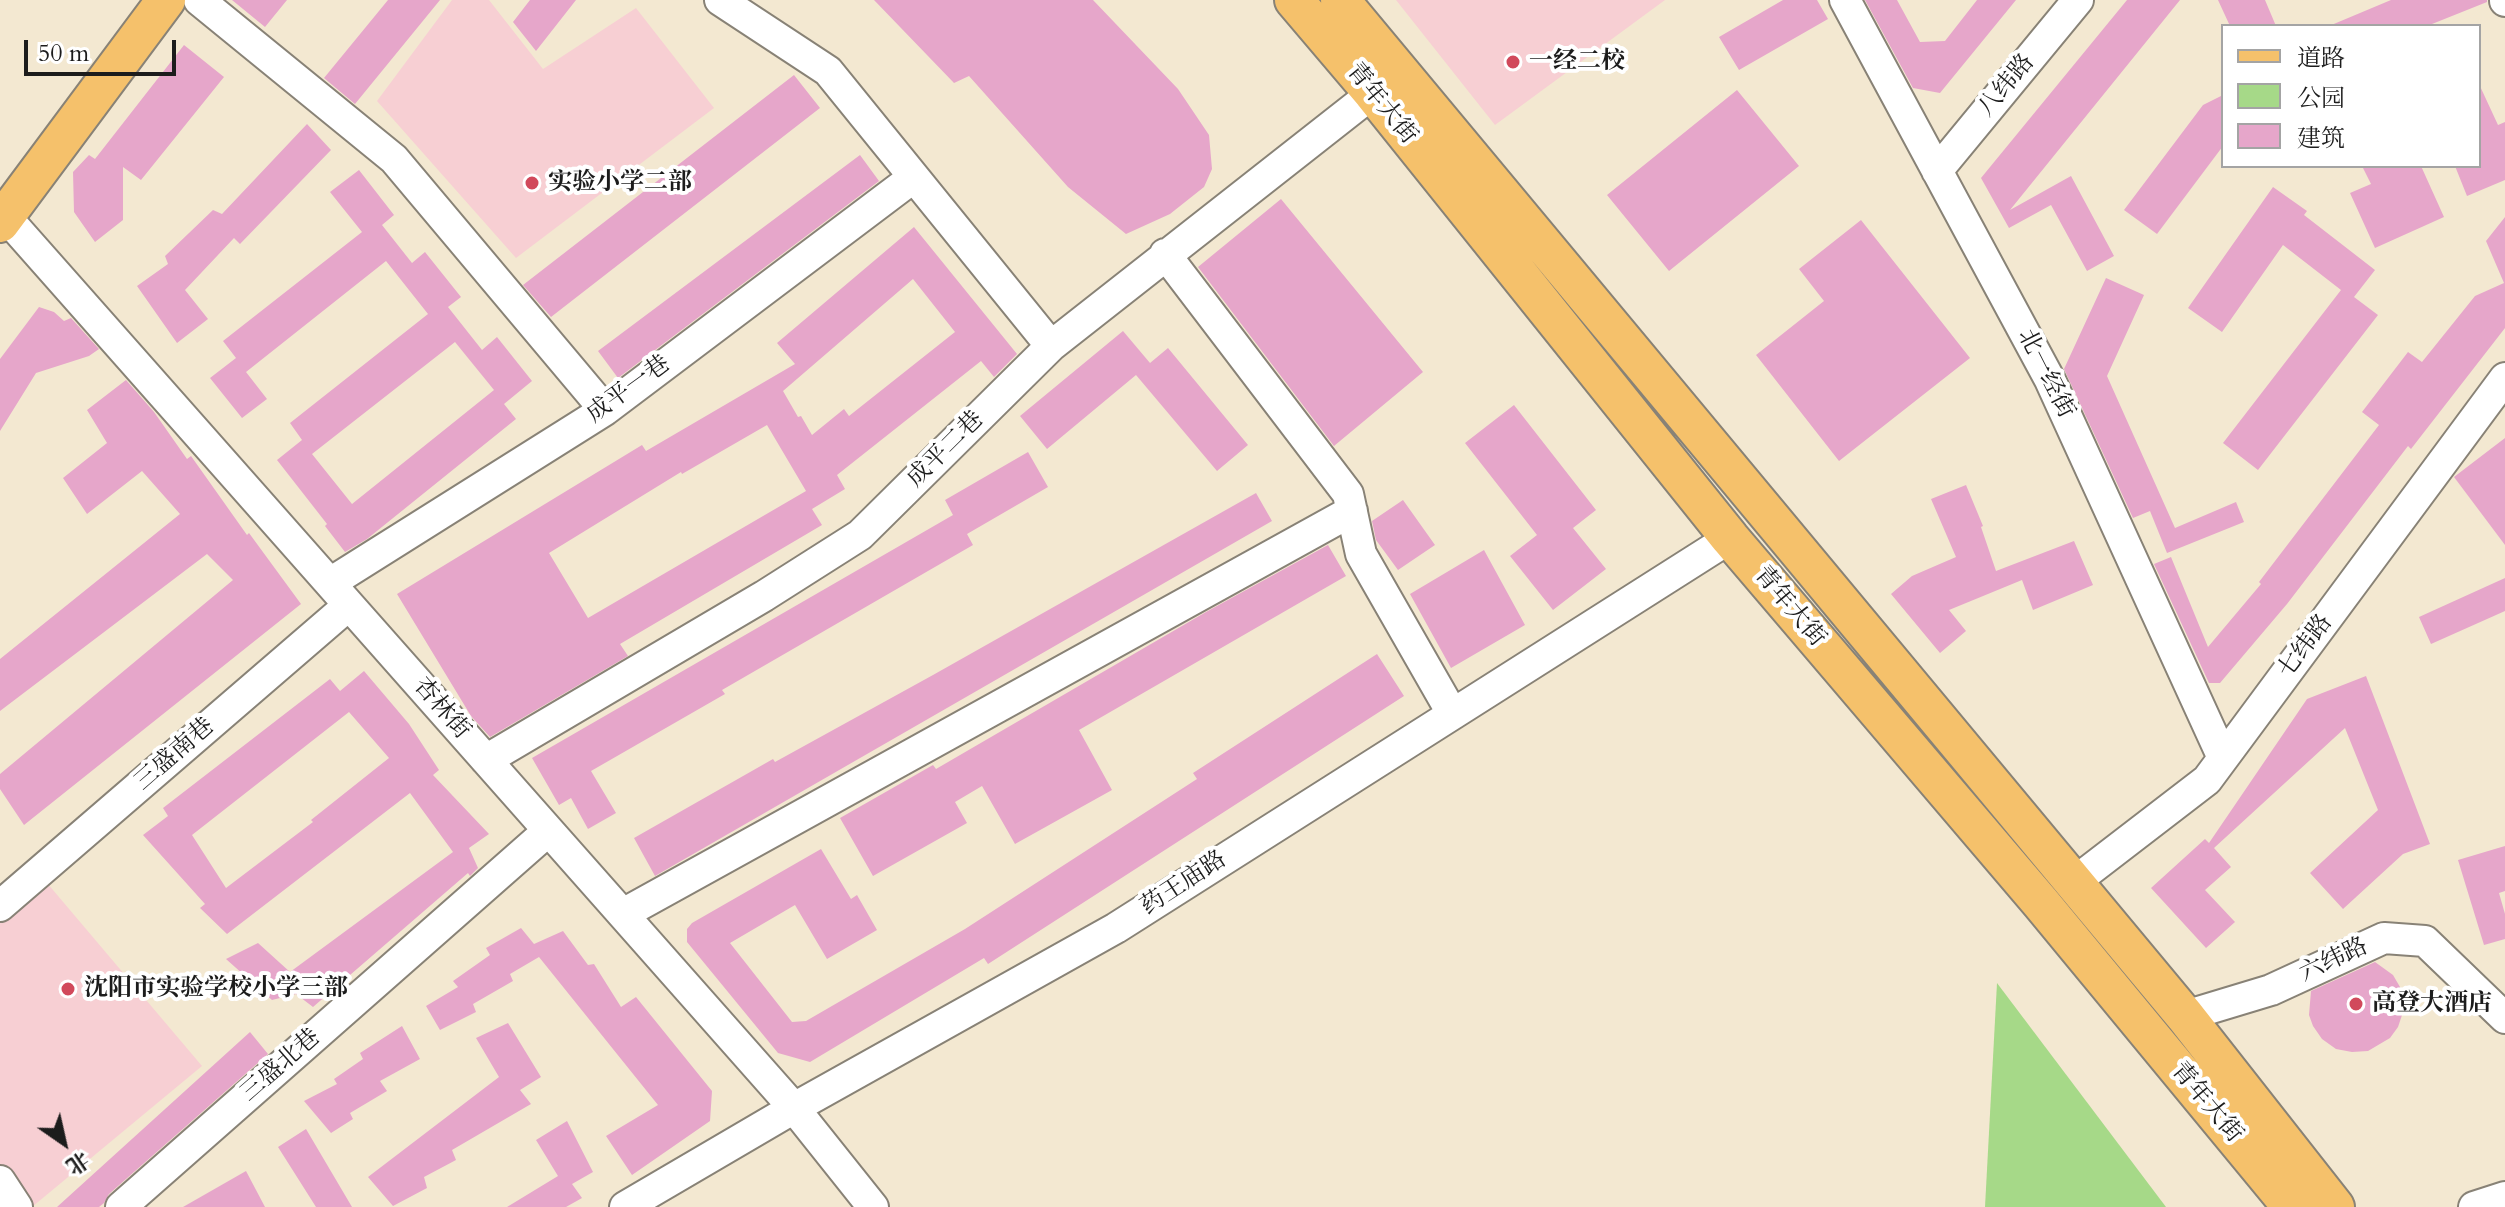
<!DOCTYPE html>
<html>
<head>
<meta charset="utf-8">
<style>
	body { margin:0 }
	#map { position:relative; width:2505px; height:1207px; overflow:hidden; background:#f3e8d1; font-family:Cardo,"Noto Serif SC",serif }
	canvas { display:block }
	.legend { position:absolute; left:2221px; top:24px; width:260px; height:144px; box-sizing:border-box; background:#fff; border:2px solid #a4a4a4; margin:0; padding:10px 14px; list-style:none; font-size:24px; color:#1c1c1c }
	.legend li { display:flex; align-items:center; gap:16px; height:40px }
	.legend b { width:40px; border:2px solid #a4a4a4 }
	.north { position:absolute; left:24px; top:1103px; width:80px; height:80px; -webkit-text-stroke:6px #fff; paint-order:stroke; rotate:146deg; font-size:22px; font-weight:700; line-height:32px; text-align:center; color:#1c1c1c }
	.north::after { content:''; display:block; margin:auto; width:28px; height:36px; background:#1c1c1c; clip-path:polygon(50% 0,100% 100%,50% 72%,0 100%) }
	.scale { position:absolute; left:24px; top:40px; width:152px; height:36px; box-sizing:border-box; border:4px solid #1c1c1c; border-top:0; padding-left:10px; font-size:24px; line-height:28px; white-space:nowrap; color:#1c1c1c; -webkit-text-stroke:6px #fff; paint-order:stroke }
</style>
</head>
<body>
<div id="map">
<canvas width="2505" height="1207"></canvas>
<ul class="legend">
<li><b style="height:10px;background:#f5c16b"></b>道路</li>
<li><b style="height:22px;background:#a6d988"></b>公园</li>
<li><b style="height:22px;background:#e6a6ca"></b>建筑</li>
</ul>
<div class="north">北</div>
<div class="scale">50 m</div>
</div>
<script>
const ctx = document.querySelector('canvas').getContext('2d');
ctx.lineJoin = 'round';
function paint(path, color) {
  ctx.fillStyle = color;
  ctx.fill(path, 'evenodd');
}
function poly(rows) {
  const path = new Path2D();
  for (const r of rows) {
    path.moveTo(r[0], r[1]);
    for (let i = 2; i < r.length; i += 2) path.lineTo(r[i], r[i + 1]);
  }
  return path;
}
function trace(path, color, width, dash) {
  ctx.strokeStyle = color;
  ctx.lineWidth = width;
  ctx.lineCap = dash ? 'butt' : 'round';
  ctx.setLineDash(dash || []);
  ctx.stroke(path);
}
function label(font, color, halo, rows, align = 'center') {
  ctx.font = font + ' Cardo,"Noto Serif SC",serif';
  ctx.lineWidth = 8;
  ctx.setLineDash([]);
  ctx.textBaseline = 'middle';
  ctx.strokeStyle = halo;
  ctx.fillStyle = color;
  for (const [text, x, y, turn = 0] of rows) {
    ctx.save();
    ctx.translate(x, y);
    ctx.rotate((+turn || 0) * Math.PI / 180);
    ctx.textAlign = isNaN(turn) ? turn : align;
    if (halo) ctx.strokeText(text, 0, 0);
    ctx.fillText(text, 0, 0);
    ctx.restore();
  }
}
paint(poly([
	[452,0,489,0,543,69,636,8,714,108,516,258,377,101],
	[1396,0,1665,0,1495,125],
	[42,877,202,1066,32,1207,0,1171,0,912]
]), '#f7cfd3');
paint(poly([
	[1997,983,2166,1207,1985,1207]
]), '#a6d988');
paint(poly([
	[232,0,287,0,265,27],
	[388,0,440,0,355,104,324,78],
	[530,0,576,0,536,51,513,22],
	[874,0,1093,0,1178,89,1209,135,1212,169,1204,187,1170,214,1126,234,1068,187,969,76,954,83],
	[1783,0,1817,0,1828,19,1739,70,1719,37],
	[1865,0,1897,0,1920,42,1945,41,1977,0,2016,0,1940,93,1913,88],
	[2127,0,2180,0,2010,210,2071,176,2114,256,2087,271,2051,205,2009,228,1981,178],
	[2218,0,2265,0,2276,26,2230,26],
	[2391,0,2487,0,2487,2,2427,26,2329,26],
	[184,45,224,77,141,180,123,167,123,220,95,242,74,212,73,172,89,155,95,159],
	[794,75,820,108,551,317,523,285],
	[2479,84,2498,125,2505,122,2505,180,2467,196,2455,166,2479,166],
	[1737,90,1799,166,1669,271,1607,195],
	[2223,95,2223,146,2157,234,2124,210,2203,105],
	[307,124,331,150,240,244,234,238,185,290,208,319,177,343,137,286,168,264,165,256,213,210,222,214],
	[860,155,879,181,618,378,598,351],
	[2362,166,2421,166,2444,217,2375,248,2350,193,2371,184],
	[359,170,394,215,382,225,412,263,425,252,461,297,448,307,482,350,497,337,532,381,504,404,516,419,367,539,345,552,325,526,327,524,277,460,302,440,290,423,428,314,386,261,246,372,267,399,242,418,210,378,236,358,223,341,362,232,330,192],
	[455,342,494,390,352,504,312,454],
	[2273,187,2307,211,2304,215,2375,270,2354,297,2378,315,2258,470,2223,443,2341,290,2283,245,2222,332,2188,308],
	[1281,199,1423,372,1334,446,1198,267],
	[2505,217,2505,328,2411,449,2408,446,2287,604,2220,683,2209,683,2154,564,2171,557,2208,647,2261,584,2259,582,2379,425,2362,412,2408,352,2422,362,2475,296,2504,283,2486,241],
	[1861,220,1970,358,1839,461,1756,355,1824,301,1799,269],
	[914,227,1017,354,994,377,981,361,837,475,845,489,812,509,822,525,620,644,628,656,490,737,471,716,397,594,642,445,646,451,795,364,777,343],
	[913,279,955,332,849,416,844,409,812,435,801,416,798,417,783,391],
	[767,425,806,491,588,618,549,553,681,472,682,474],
	[2106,278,2144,295,2107,376,2175,528,2236,502,2244,522,2167,553,2150,511,2133,518,2064,369],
	[39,307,54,312,64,321,71,318,99,349,89,356,36,373,0,431,0,359],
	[1123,331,1150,363,1168,348,1248,445,1217,471,1136,375,1047,449,1020,416],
	[126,380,154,412,187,459,191,456,247,535,249,533,301,604,24,825,0,789,0,774,233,580,207,554,0,711,0,659,180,514,142,471,87,514,63,478,107,443,87,410],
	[1514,405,1596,510,1573,528,1606,569,1553,610,1510,556,1537,535,1465,443],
	[2505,438,2505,545,2454,477],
	[1028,452,1048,487,967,534,973,545,722,690,725,694,591,771,616,813,588,829,571,798,559,805,532,758,953,515,945,500],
	[1966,485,1983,526,1981,527,1996,571,2074,541,2093,585,2033,610,2022,580,1949,610,1966,631,1940,653,1891,594,1912,576,1956,557,1931,499],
	[1256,493,1272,521,655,876,634,838,773,759,775,762,933,675],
	[1403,500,1435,545,1398,570,1376,540,1372,521],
	[1328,545,1346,576,1079,730,1112,790,1015,844,982,786,955,802,967,823,873,876,840,818,933,765,936,769,1206,612],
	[1484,550,1525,625,1451,668,1410,594],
	[2505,578,2505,611,2431,644,2419,617],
	[1377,654,1404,696,988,964,984,958,810,1062,778,1053,687,942,687,929,692,923,821,849,851,899,857,895,877,930,827,959,795,905,730,943,792,1022,806,1021,965,929,1197,779,1193,773],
	[364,671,409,724,439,770,433,775,489,834,469,848,478,868,470,876,468,873,313,1007,296,994,272,1000,226,959,258,943,290,972,453,852,410,793,227,934,200,908,205,904,143,835,168,816,163,808,330,679,340,691],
	[349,712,389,758,311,820,313,822,226,888,192,835],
	[2366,676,2430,844,2403,854,2343,909,2310,873,2378,810,2345,728,2214,848,2231,867,2205,890,2235,922,2206,948,2151,888,2205,839,2209,843,2307,699],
	[2505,846,2505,891,2499,893,2505,914,2505,939,2484,945,2458,860],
	[521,928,534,944,563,931,588,965,594,964,621,1007,636,997,712,1091,710,1121,632,1175,606,1136,658,1105,539,957,510,974,513,981,473,1004,476,1012,440,1030,426,1006,458,987,453,981,490,955,486,948],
	[2375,962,2393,975,2400,987,2404,1009,2398,1027,2390,1038,2368,1051,2352,1052,2336,1049,2322,1039,2313,1026,2309,1015,2311,991],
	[508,1023,541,1077,520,1090,531,1104,452,1150,456,1160,424,1177,427,1188,393,1206,368,1177,499,1077,476,1038],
	[402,1026,420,1059,380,1081,387,1091,350,1113,353,1119,331,1133,304,1101,337,1084,334,1079,363,1059,360,1053],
	[250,1032,268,1054,109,1194,104,1203,99,1207,57,1207],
	[567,1121,593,1172,572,1184,582,1198,566,1207,507,1207,558,1176,536,1140],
	[306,1129,352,1207,316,1207,278,1147],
	[246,1171,265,1207,183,1207]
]), '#e6a6ca');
const minor = poly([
	[199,0,394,159,605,410],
	[720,0,828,71,1051,346],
	[1845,0,2050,380,2223,758],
	[2505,0,2505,1],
	[1937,171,2078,0],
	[5,216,794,1108,873,1207],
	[1165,254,1348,494,1361,554,1452,713],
	[330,583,605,410,914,177],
	[486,760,764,596,860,535,1051,346,1373,93],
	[2073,883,2207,780,2505,378],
	[0,906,349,605],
	[623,914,1352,511],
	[2185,1016,2271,990,2384,938,2425,941,2505,1018],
	[0,1181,17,1207],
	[121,1207,548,831],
	[625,1207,794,1108,1116,928,1730,538],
	[2474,1207,2505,1197]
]);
const major = poly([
	[1294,0,1373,93,1730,538,2041,903,2292,1207],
	[1340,0,2185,1016,2335,1207],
	[0,223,166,0]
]);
trace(minor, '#888276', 34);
trace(major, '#888276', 42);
trace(minor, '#fff', 30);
trace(major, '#f5c16b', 38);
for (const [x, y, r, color] of [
	[1513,62,8,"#d1495b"],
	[532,183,8,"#d1495b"],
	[68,989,8,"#d1495b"],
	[2356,1004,8,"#d1495b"]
]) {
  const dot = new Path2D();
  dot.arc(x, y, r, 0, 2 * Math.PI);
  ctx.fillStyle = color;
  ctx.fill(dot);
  trace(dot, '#fff', 3);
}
label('bold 24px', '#1c1c1c', '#fff', [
	["一经二校",1529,62],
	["实验小学二部",548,183],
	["沈阳市实验学校小学三部",84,989],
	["高登大酒店",2372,1004]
], 'left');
label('24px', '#1c1c1c', '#fff', [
	["八纬路",2007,86,-50],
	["青年大街",1381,104,51],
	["北一经街",2045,374,63],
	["成平一巷",629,390,-36],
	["成平二巷",946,450,-45],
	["青年大街",1789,607,50],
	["七纬路",2306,647,-53],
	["杏林街",441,709,49],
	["三盛南巷",175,755,-41],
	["药王庙路",1184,884,-33],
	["六纬路",2334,961,-25],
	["三盛北巷",281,1066,-41],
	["青年大街",2206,1103,50]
]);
</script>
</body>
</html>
